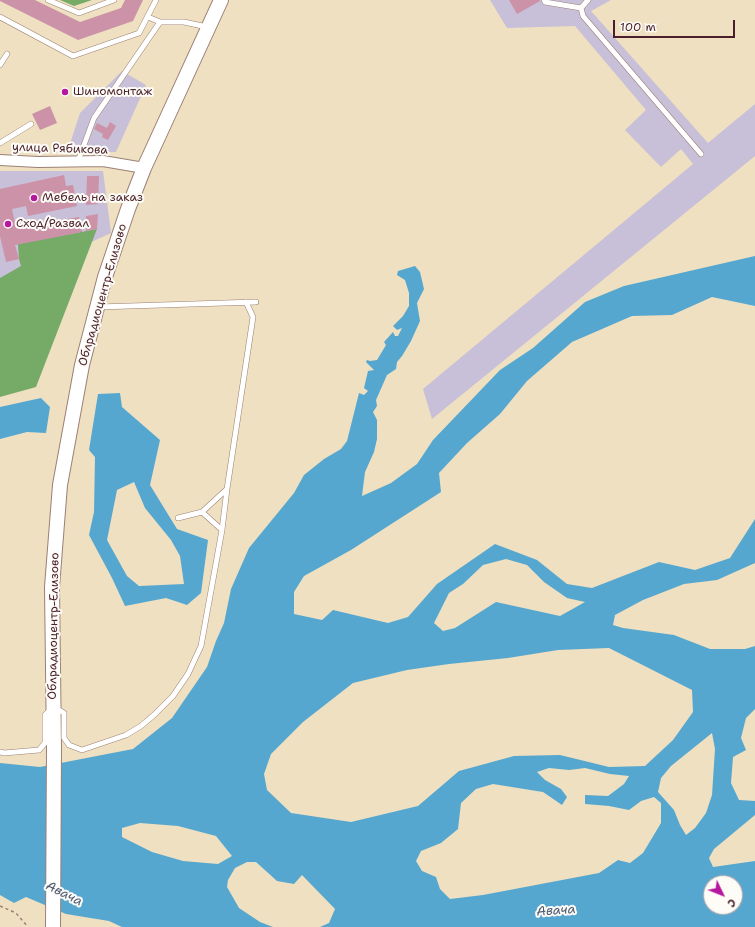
<!DOCTYPE html>
<html>
<head>
<meta charset="utf-8">
<style>
	body { margin:0 }
	#map { position:relative; width:755px; height:927px; overflow:hidden; background:#eee0c0; font-family:"Shantell Sans",sans-serif }
	canvas { display:block }
	.north { position:absolute; left:703px; top:875px; width:40px; height:40px; box-sizing:border-box; background:#fdfcf7; border:1px solid #b5a4a5; border-radius:50%; rotate:133deg; font-size:11px; font-weight:700; line-height:16px; text-align:center; color:#4a1f2b }
	.north::after { content:''; display:block; margin:auto; width:14px; height:18px; background:#b5179e; clip-path:polygon(50% 0,100% 100%,50% 72%,0 100%) }
	.scale { position:absolute; left:613px; top:20px; width:122px; height:18px; box-sizing:border-box; border:2px solid #4a1f2b; border-top:0; padding-left:5px; font-size:12px; line-height:14px; white-space:nowrap; color:#4a1f2b; -webkit-text-stroke:3px #fdfcf7; paint-order:stroke }
</style>
</head>
<body>
<div id="map">
<canvas width="755" height="927"></canvas>
<div class="north">С</div>
<div class="scale">100 m</div>
</div>
<script>
const ctx = document.querySelector('canvas').getContext('2d');
ctx.lineJoin = 'round';
function paint(path, color) {
  ctx.fillStyle = color;
  ctx.fill(path, 'evenodd');
}
function poly(rows) {
  const path = new Path2D();
  for (const r of rows) {
    path.moveTo(r[0], r[1]);
    for (let i = 2; i < r.length; i += 2) path.lineTo(r[i], r[i + 1]);
  }
  return path;
}
function trace(path, color, width, dash) {
  ctx.strokeStyle = color;
  ctx.lineWidth = width;
  ctx.lineCap = dash ? 'butt' : 'round';
  ctx.setLineDash(dash || []);
  ctx.stroke(path);
}
function label(font, color, halo, rows, align = 'center') {
  ctx.font = font + ' "Shantell Sans",sans-serif';
  ctx.lineWidth = 4;
  ctx.setLineDash([]);
  ctx.textBaseline = 'middle';
  ctx.strokeStyle = halo;
  ctx.fillStyle = color;
  for (const [text, x, y, turn = 0] of rows) {
    ctx.save();
    ctx.translate(x, y);
    ctx.rotate((+turn || 0) * Math.PI / 180);
    ctx.textAlign = isNaN(turn) ? turn : align;
    if (halo) ctx.strokeText(text, 0, 0);
    ctx.fillText(text, 0, 0);
    ctx.restore();
  }
}
paint(poly([
	[490,0,611,0,591,11,708,143,755,104,755,156,432,419,423,389,693,164,681,149,661,167,625,130,646,110,575,26,507,28],
	[122,71,146,85,116,152,67,153,80,113],
	[0,171,103,171,111,233,0,284]
]), '#c8bfd8');
paint(poly([
	[60,0,92,0,74,6],
	[97,229,36,387,0,397,0,278,21,266,19,259,18,244]
]), '#76aa67');
paint(poly([
	[755,256,755,306,712,297,672,315,632,316,572,342,527,381,500,414,467,443,439,473,441,492,351,550,304,576,294,592,294,614,322,620,333,610,388,623,408,617,437,584,495,544,537,560,567,584,592,588,659,562,695,570,730,558,755,519,755,563,717,580,684,584,643,600,615,615,613,625,623,628,674,635,710,649,745,649,755,646,755,709,746,718,741,738,746,750,733,757,731,783,739,800,755,801,755,815,714,849,709,858,713,867,755,861,755,927,320,927,329,923,335,909,302,875,294,884,277,881,256,862,247,862,235,868,228,880,227,887,239,908,260,922,273,927,122,927,109,921,66,914,26,897,14,903,0,895,0,763,40,767,133,749,172,718,207,667,216,641,224,623,231,589,249,548,294,493,304,475,324,459,341,449,347,441,359,393,364,395,368,391,364,388,368,371,374,370,366,362,367,360,370,361,377,360,386,345,384,342,393,332,395,336,398,336,402,328,397,330,393,326,403,316,409,306,409,293,405,280,397,275,398,271,415,266,420,272,424,289,417,303,420,321,411,341,402,356,397,362,396,369,387,375,376,400,377,406,373,412,377,420,377,439,374,452,365,472,362,496,391,483,417,464,433,440,500,370,533,348,585,302,624,286],
	[506,559,527,565,544,582,567,598,585,602,560,616,496,602,455,628,443,631,434,623,449,593,463,584,483,565],
	[609,648,692,690,693,712,673,740,645,766,609,767,560,755,514,756,459,771,418,806,351,822,291,813,267,790,264,774,271,754,303,722,353,683,407,670,449,664,508,658,558,650],
	[712,733,715,749,712,795,706,813,695,828,686,835,680,825,674,810,658,792,661,778,671,766],
	[549,768,569,770,585,768,610,774,629,776,624,784,608,796,585,795,585,804,609,806,629,810,641,801,654,797,661,803,661,823,643,853,630,863,618,860,599,873,483,895,450,899,440,889,436,877,422,871,416,861,421,851,441,843,458,829,461,803,476,789,493,784,543,792,562,805,567,797,561,789,545,780,537,772],
	[140,823,178,826,216,836,232,856,218,864,183,861,152,852,122,837,122,828],
	[711,883,735,883,735,907,711,907],
	[120,393,122,407,160,440,150,485,177,529,208,540,201,593,187,605,166,598,125,606,112,578,89,535,94,512,95,457,89,450,98,394],
	[134,482,145,508,171,540,180,556,184,584,139,586,127,576,107,540,117,490],
	[41,398,50,407,46,433,27,432,0,439,0,407]
]), '#56a7d0');
paint(poly([
	[0,0,35,0,80,22,121,8,125,0,143,0,133,21,78,40,0,1],
	[509,0,540,0,540,1,517,14],
	[50,106,57,123,40,130,32,114],
	[110,122,116,126,108,140,102,137,103,134,94,129,97,123,107,128],
	[64,175,66,186,73,185,77,206,28,216,26,206,12,209,16,228,79,217,82,232,15,245,19,259,6,262,0,236,0,189],
	[87,176,99,176,98,204,86,205],
	[98,214,97,229,86,231,86,216]
]), '#cc92a8');
const lane = poly([
	[48,0,79,13,114,0],
	[544,0,545,2,581,8],
	[588,0,581,8,583,16,701,154],
	[0,17,73,56,139,33,156,0],
	[148,17,160,22],
	[0,65,7,54],
	[0,143,31,124],
	[78,161,94,118,160,22,184,22,207,27],
	[98,307,256,302],
	[202,512,227,489,253,317,246,302],
	[222,530,227,489],
	[56,708,64,713,64,738,69,745,82,750,126,735,141,726,154,715,173,696,188,674,201,646,222,530,202,512,178,518],
	[0,752,4,753,39,750,45,743,45,715,50,710]
]);
const street = poly([
	[0,160,38,162,103,161,144,168]
]);
const secondary = poly([
	[53,927,54,749,52,587,60,485,82,365,105,277,128,209,144,168,221,0]
]);
trace(lane, '#9c8076', 6);
trace(street, '#9c8076', 12);
trace(secondary, '#9c8076', 16);
trace(poly([
	[0,906,16,913,28,927]
]), '#9c8076', 1.5, [3, 3]);
trace(lane, '#fff', 5);
trace(street, '#fff', 10);
trace(secondary, '#fff', 14);
for (const [x, y, r, color] of [
	[65,92,4,"#b5179e"],
	[34,198,4,"#b5179e"],
	[8,224,4,"#b5179e"]
]) {
  const dot = new Path2D();
  dot.arc(x, y, r, 0, 2 * Math.PI);
  ctx.fillStyle = color;
  ctx.fill(dot);
  trace(dot, '#fdfcf7', 1.5);
}
label('12px', '#4a1f2b', '#fdfcf7', [
	["Шиномонтаж",73,92],
	["Мебель на заказ",42,198],
	["Сход/Развал",16,224]
], 'left');
label('12px', '#4a1f2b', '#fdfcf7', [
	["улица Рябикова",60,149,2],
	["Облрадиоцентр-Елизово",103,295,-74],
	["Облрадиоцентр-Елизово",54,626,-89]
]);
label('italic 13px', '#4f5c75', '#fdfcf7', [
	["Авача",64,894,27],
	["Авача",556,911,-4]
]);
</script>
</body>
</html>
